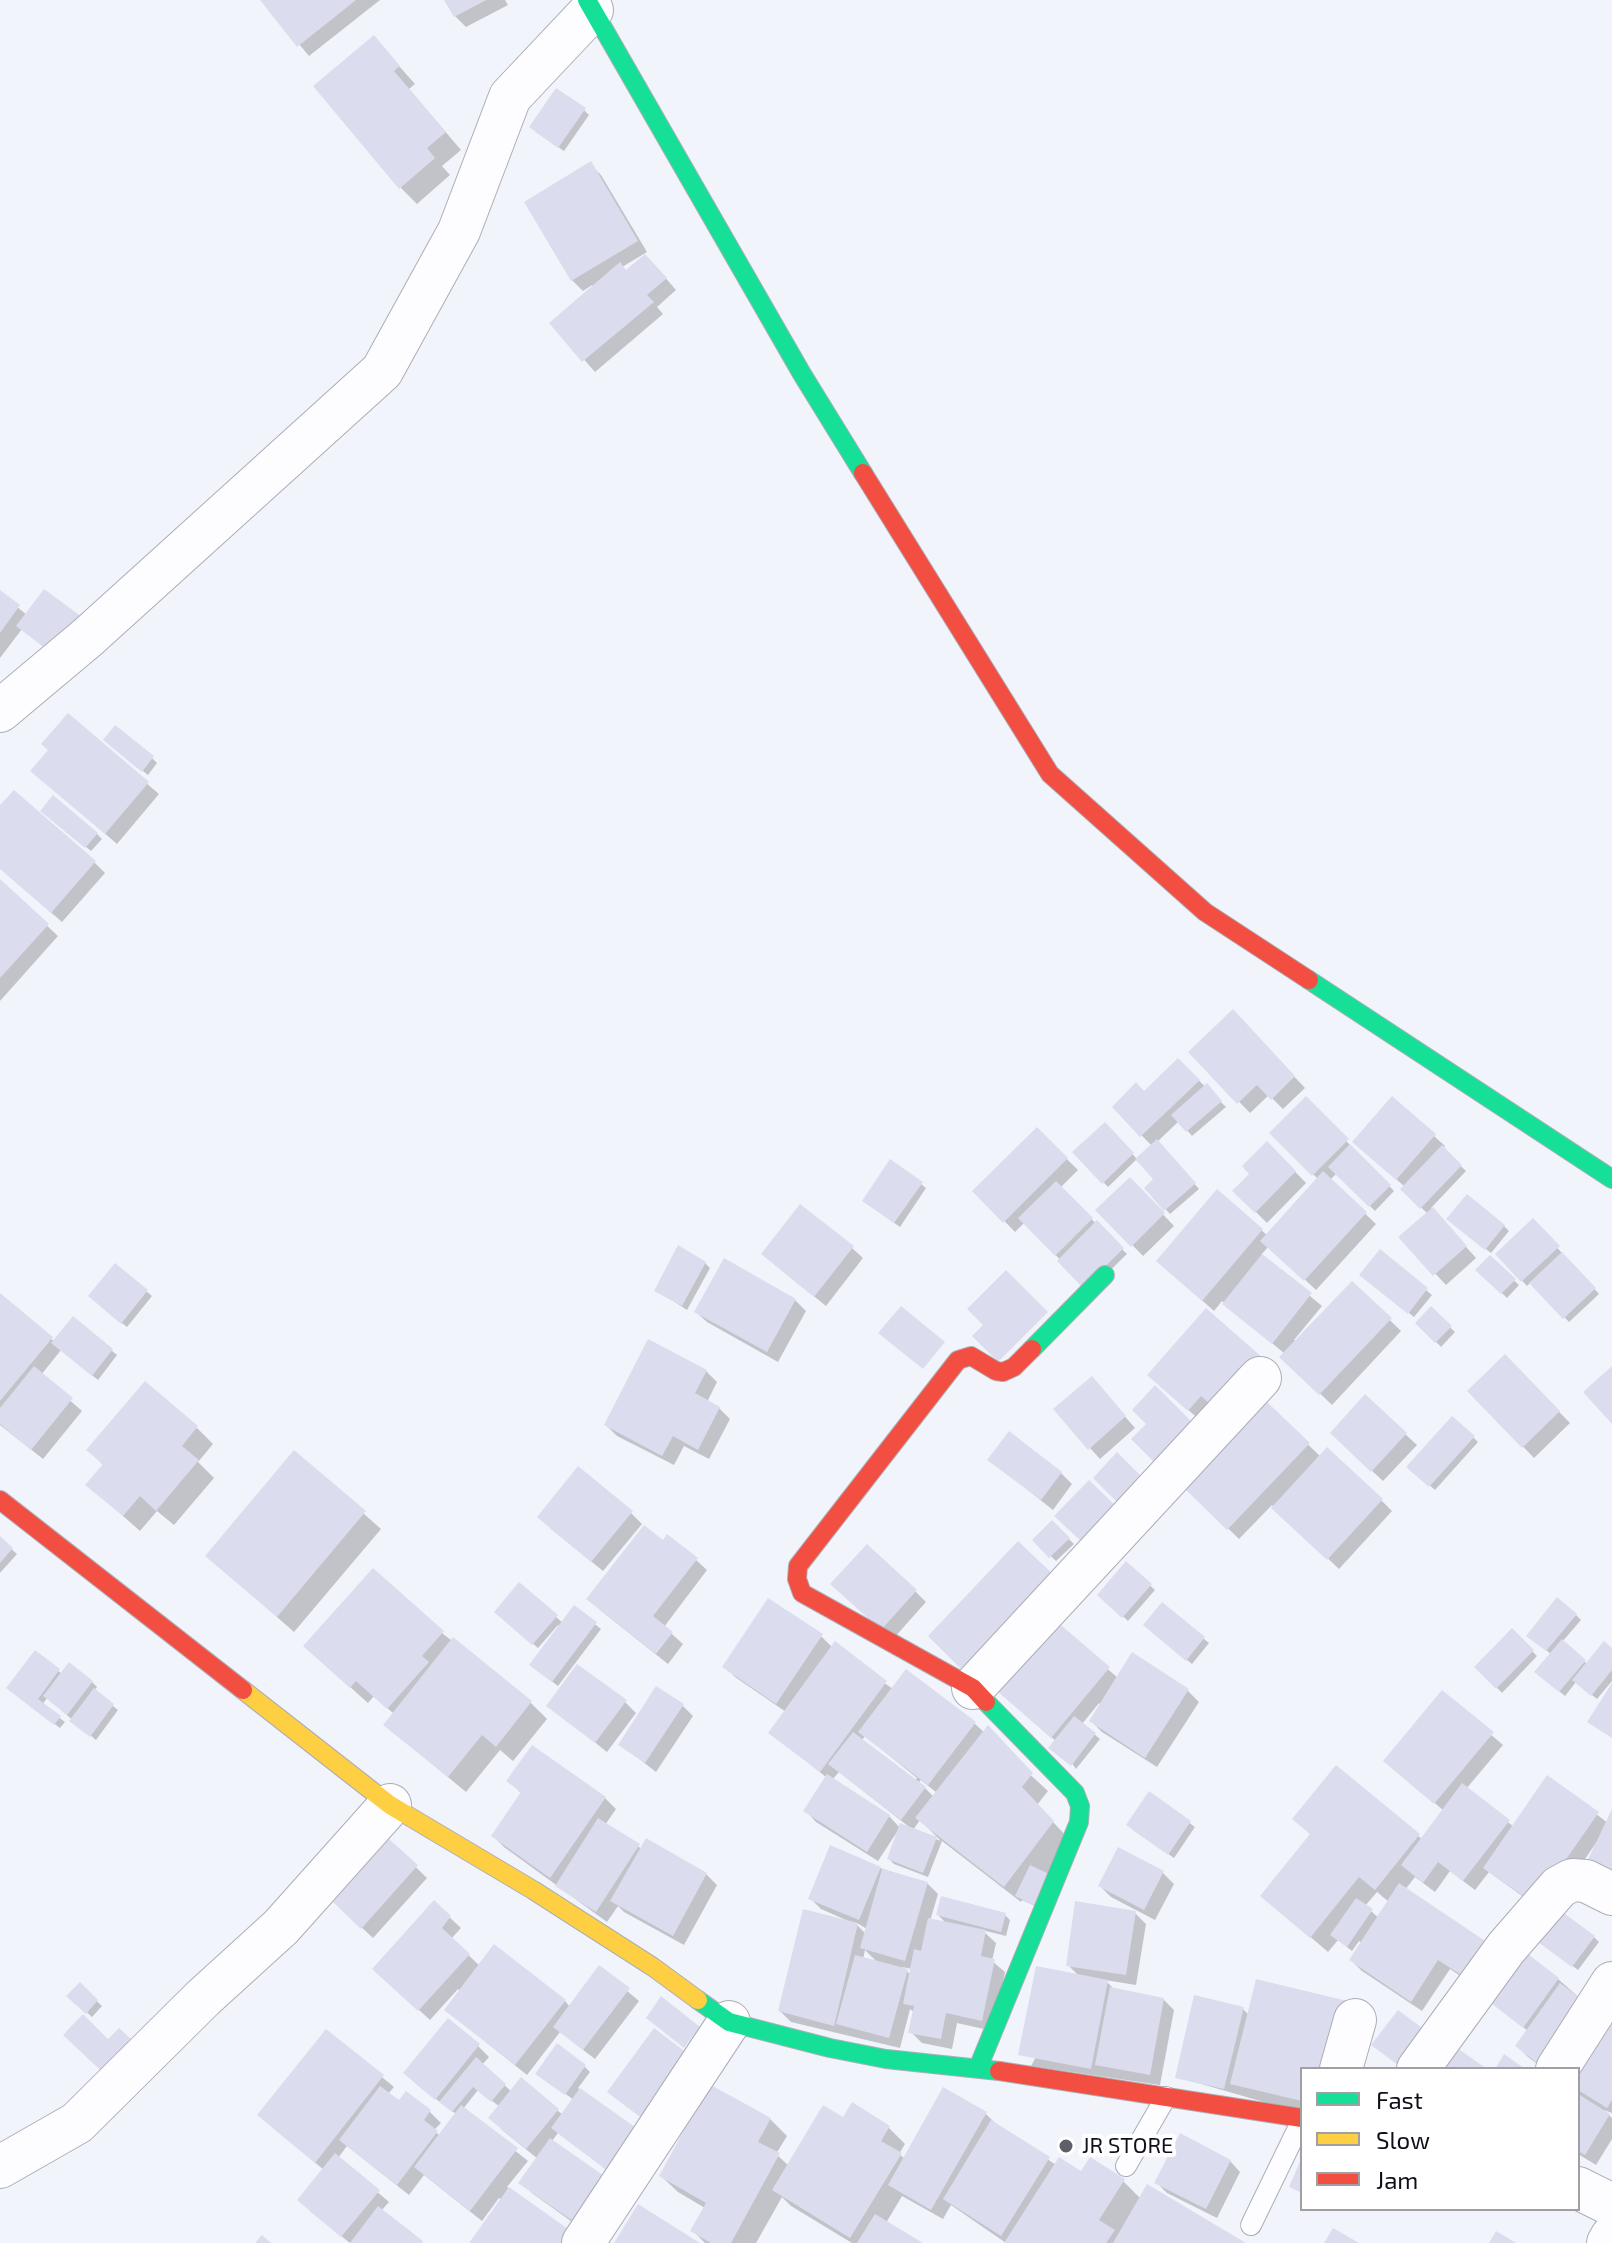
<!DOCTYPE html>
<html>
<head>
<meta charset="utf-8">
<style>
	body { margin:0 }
	#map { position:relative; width:1612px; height:2243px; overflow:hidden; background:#f2f4fc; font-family:"Exo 2",sans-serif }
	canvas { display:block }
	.legend { position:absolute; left:1300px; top:2067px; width:280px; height:144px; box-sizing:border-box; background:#fff; border:2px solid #9f9fa4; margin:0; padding:10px 14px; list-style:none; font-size:24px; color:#0f0f1b }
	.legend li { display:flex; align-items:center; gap:16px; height:40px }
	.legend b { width:40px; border:2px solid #9f9fa4 }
</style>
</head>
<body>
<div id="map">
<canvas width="1612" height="2243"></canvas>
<ul class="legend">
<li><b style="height:10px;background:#16e098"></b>Fast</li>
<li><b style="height:10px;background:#ffcf43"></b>Slow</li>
<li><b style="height:10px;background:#f24e42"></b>Jam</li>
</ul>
</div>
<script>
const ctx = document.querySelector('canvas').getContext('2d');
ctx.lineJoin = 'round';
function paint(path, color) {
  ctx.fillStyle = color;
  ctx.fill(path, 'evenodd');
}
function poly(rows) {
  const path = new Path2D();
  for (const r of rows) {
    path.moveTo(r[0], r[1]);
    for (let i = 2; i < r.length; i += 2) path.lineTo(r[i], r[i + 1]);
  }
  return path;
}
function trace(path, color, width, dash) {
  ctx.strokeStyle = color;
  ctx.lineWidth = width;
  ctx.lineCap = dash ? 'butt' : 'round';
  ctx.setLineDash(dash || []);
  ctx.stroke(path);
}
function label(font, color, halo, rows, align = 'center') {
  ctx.font = font + ' "Exo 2",sans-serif';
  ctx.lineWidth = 8;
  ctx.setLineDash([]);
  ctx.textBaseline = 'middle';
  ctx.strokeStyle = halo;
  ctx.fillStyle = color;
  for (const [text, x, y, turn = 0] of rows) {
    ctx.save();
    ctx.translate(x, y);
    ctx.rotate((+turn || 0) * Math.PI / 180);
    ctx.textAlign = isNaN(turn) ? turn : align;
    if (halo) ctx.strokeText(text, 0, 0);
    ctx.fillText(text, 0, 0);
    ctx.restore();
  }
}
paint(poly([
	[262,0,380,0,309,56],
	[447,0,505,0,508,5,466,27,455,16],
	[374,38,415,84,409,89,461,150,442,166,450,175,417,204,401,188],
	[584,110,589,115,564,151,536,132],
	[590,164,601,175,647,252,622,267,627,272,656,267,676,290,657,307,663,314,595,372,552,323,593,287,592,285,583,291,572,280],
	[0,593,27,615,22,629,0,658],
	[68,716,159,794,117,844,44,781,50,750],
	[110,745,152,758,157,763,148,775],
	[0,808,94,862,105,873,62,922,0,868],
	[48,815,97,834,102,839,91,851],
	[0,882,58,936,0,1001],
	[1244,1023,1305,1088,1283,1109,1269,1095,1250,1113,1191,1052],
	[1178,1060,1226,1107,1192,1136,1179,1121,1157,1142,1199,1189,1170,1214,1147,1188,1155,1180,1152,1146,1114,1107,1144,1093],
	[1306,1099,1394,1191,1375,1211,1337,1173,1330,1180,1376,1224,1316,1290,1269,1246,1261,1255,1322,1306,1294,1340,1297,1342,1352,1283,1401,1331,1332,1405,1282,1357,1285,1354,1222,1301,1214,1311,1170,1272,1218,1192,1268,1236,1318,1179,1272,1133],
	[1105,1125,1137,1159,1108,1187,1075,1152],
	[1037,1130,1078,1170,1060,1188,1127,1254,1089,1291,1025,1222,1015,1232,975,1191],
	[1434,1136,1445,1146,1443,1149,1466,1171,1431,1208,1476,1258,1446,1285,1401,1237,1428,1214,1402,1189,1405,1187,1366,1152],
	[1267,1143,1306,1183,1267,1223,1235,1191,1252,1174],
	[1130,1180,1174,1226,1143,1256,1098,1210],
	[921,1184,926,1188,900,1227,869,1205],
	[1533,1221,1599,1294,1569,1322,1531,1282,1527,1286,1498,1254],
	[1454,1224,1504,1226,1509,1231,1491,1253],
	[852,1248,863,1258,826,1306,774,1264],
	[1380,1252,1432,1295,1414,1317,1367,1279],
	[1490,1258,1519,1285,1507,1298,1478,1270],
	[705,1263,710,1268,687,1310,656,1290],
	[115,1265,152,1296,127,1327,95,1301],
	[0,1298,55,1342,73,1318,117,1355,98,1380,61,1350,41,1375,82,1411,43,1459,0,1425],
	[795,1300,806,1311,778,1362,707,1322,696,1312],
	[1431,1309,1455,1332,1441,1347,1418,1323],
	[1206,1310,1229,1419,1200,1420,1160,1386],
	[1505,1357,1570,1423,1534,1458,1470,1391],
	[706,1371,717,1382,707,1402,719,1408,730,1419,709,1459,684,1446,674,1465,617,1436,606,1425],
	[1102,1390,1135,1428,1100,1459,1090,1448],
	[1365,1397,1417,1445,1383,1481,1343,1444],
	[1267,1405,1321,1457,1381,1500,1392,1511,1339,1569,1272,1505,1239,1539,1187,1488],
	[1453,1418,1478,1442,1435,1490,1409,1467],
	[197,1428,213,1444,198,1462,214,1478,174,1525,157,1511,140,1531,88,1485,104,1466,89,1450],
	[295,1453,381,1529,294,1632,208,1556],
	[990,1460,1061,1473,1072,1484,1053,1510],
	[631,1513,642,1524,603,1571,550,1528],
	[1052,1523,1074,1544,1056,1561,1034,1540],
	[0,1539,17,1554,0,1573],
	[663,1543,696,1560,707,1570,664,1627,683,1644,668,1664,600,1610],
	[1127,1564,1155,1590,1128,1621,1100,1594],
	[915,1591,926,1602,893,1639,844,1594],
	[1162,1605,1209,1643,1192,1664,1150,1630],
	[575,1608,601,1629,558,1686,537,1670,560,1627,558,1625,538,1648,501,1617,556,1617,563,1623],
	[1576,1615,1581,1620,1562,1642,1587,1664,1612,1650,1612,1681,1597,1699,1576,1682,1565,1696,1542,1677,1552,1655,1534,1640],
	[1055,1623,1118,1678,1133,1655,1188,1691,1199,1702,1157,1767,1102,1732,1091,1721,1101,1705,1099,1703,1082,1724,1100,1739,1076,1769,1056,1741,1001,1694],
	[1512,1631,1537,1656,1502,1693,1477,1667],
	[442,1633,531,1703,547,1719,513,1761,500,1750,466,1792,385,1725,394,1714,374,1696,368,1703,322,1662],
	[821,1636,833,1648,893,1689,974,1723,1048,1791,1037,1805,1069,1839,1044,1910,1022,1900,1021,1902,942,1841,928,1877,894,1864,889,1859,897,1832,878,1861,816,1822,806,1811,827,1778,771,1732,786,1712,735,1677,725,1666],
	[865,1736,917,1778,915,1781,862,1740],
	[839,1772,913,1830,920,1820,941,1841,901,1826,900,1828,889,1816,832,1780],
	[921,1780,937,1793,934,1797,919,1782],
	[35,1653,62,1674,92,1682,97,1687,94,1691,118,1710,96,1740,47,1698,42,1705,65,1722,60,1728,14,1693],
	[1442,1693,1503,1745,1466,1789,1514,1827,1548,1778,1608,1823,1612,1814,1612,1887,1597,1880,1586,1869,1598,1844,1596,1843,1547,1914,1489,1872,1475,1890,1450,1871,1435,1892,1415,1877,1405,1890,1496,1950,1507,1961,1486,1993,1450,1969,1422,2011,1362,1971,1351,1960,1362,1943,1359,1941,1352,1951,1338,1940,1328,1952,1263,1896,1312,1836,1294,1818,1336,1768,1423,1840,1444,1811,1386,1761],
	[1377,1892,1389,1902,1379,1918,1365,1906],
	[625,1702,636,1713,607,1752,549,1706],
	[682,1705,693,1716,656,1772,620,1744],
	[509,1781,605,1798,616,1809,605,1825,642,1849,706,1874,717,1885,684,1945,624,1912,618,1906,607,1922,504,1847,493,1836,522,1794],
	[1149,1794,1195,1827,1174,1858,1133,1830],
	[390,1842,427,1878,373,1938,346,1913],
	[1118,1849,1163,1873,1174,1884,1155,1920,1111,1897,1100,1886],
	[880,1868,927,1883,938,1894,930,1921,948,1925,938,1915,1005,1915,1010,1920,1006,1936,982,1930,996,1943,992,1961,1005,1972,993,2031,957,2023,952,2049,922,2043,911,2032,915,2013,910,2009,900,2048,791,2022,780,2011,846,1920,821,1909,810,1898],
	[857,1923,867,1929,865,1933,856,1924],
	[865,1950,878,1963,863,1959],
	[902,1967,912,1969,911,1975],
	[434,1903,461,1928,451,1939,480,1966,565,2001,570,2007,600,1968,639,2001,595,2059,560,2032,527,2075,446,2010,460,1991,458,1989,430,2020,385,1979],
	[1135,1913,1146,1924,1136,1985,1105,1980,1115,1990,1163,1999,1174,2010,1160,2085,1031,2066,1079,1976,1068,1965],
	[1594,1937,1599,1942,1578,1970,1542,1943],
	[1558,1979,1591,2008,1612,2004,1612,2113,1604,2110,1612,2118,1612,2139,1596,2165,1578,2154,1578,2069,1544,2069,1528,2057,1517,2046,1528,2031,1494,2003],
	[80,1985,102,2006,92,2017,69,1996],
	[1243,2009,1302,2069,1302,2113,1177,2077],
	[327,2032,394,2087,388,2094,400,2103,407,2094,430,2112,441,2123,434,2130,440,2136,456,2114,416,2084,478,2046,489,2057,482,2065,512,2092,521,2080,563,2115,574,2100,543,2078,585,2067,590,2072,578,2088,640,2134,624,2183,558,2133,552,2141,597,2240,532,2193,521,2182,538,2159,501,2129,500,2107,478,2090,463,2109,528,2161,507,2187,577,2238,471,2243,502,2200,499,2198,482,2221,424,2175,409,2195,347,2146,338,2158,389,2202,381,2211,422,2243,350,2243,310,2211,324,2170,271,2126],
	[985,2113,996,2124,1056,2165,1081,2174,1123,2181,1141,2199,1242,2243,1006,2243,951,2205,943,2219,902,2196,886,2223,919,2243,852,2243,791,2206,782,2197,756,2243,705,2243,693,2231,705,2208,678,2192,661,2176,770,2119,787,2136,776,2154,789,2166,843,2120,889,2128,905,2144,899,2154,905,2159],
	[1230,2161,1240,2172,1217,2218,1167,2193,1156,2182]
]), '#0003');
paint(poly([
	[260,0,356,0,297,47],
	[444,0,486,0,454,17],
	[374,35,400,66,394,71,446,132,427,148,435,158,399,189,313,86],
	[556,88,586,108,558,148,529,127],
	[591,161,638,241,571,281,524,202],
	[645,254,667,278,647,295,654,302,582,362,549,323,620,262,626,270],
	[44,589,82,617,54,655,16,626],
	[0,590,20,605,0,633],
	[68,713,149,782,105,834,30,771,48,750,41,744],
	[115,725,154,756,142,772,103,740],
	[14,790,96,861,51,913,0,869,0,805],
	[53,795,98,833,85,848,40,811],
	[0,879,49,924,0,978],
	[1233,1009,1295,1076,1271,1100,1257,1085,1237,1104,1188,1052],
	[1178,1058,1200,1080,1140,1137,1112,1107,1136,1082,1144,1091],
	[1207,1083,1222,1101,1186,1132,1171,1115],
	[1306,1096,1349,1139,1312,1176,1269,1133],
	[1392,1096,1436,1134,1396,1180,1352,1142],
	[1105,1122,1134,1153,1102,1184,1072,1152],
	[1037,1127,1068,1158,1003,1223,972,1191],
	[1157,1139,1196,1183,1164,1211,1144,1188,1153,1179,1135,1159],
	[1267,1141,1296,1171,1255,1213,1232,1191,1249,1174,1242,1166],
	[1350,1144,1391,1185,1369,1207,1328,1167],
	[1442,1145,1462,1165,1420,1209,1400,1189],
	[890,1159,923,1182,894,1223,862,1201],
	[1323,1171,1367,1212,1304,1281,1260,1241],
	[1130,1177,1165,1213,1131,1247,1095,1210],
	[1056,1181,1093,1218,1055,1256,1018,1218],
	[1217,1189,1263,1229,1202,1301,1156,1261],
	[1467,1194,1505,1225,1485,1250,1446,1219],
	[800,1204,854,1246,814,1297,761,1254],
	[1433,1207,1467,1246,1433,1276,1398,1237],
	[1533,1218,1560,1246,1521,1282,1495,1254],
	[1097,1220,1124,1248,1083,1288,1057,1261],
	[678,1245,706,1262,682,1306,654,1291],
	[1380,1249,1428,1288,1408,1314,1359,1275],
	[1562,1252,1596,1288,1563,1319,1529,1283],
	[1262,1254,1312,1293,1272,1344,1222,1304],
	[1490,1255,1516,1279,1501,1294,1475,1270],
	[724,1258,796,1299,767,1352,694,1312],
	[115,1263,148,1290,121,1324,88,1296],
	[1006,1270,1048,1312,998,1362,972,1336,983,1325,967,1309],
	[1352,1281,1392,1318,1319,1395,1279,1357],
	[0,1293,53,1337,0,1401],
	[901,1306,945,1342,923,1369,878,1333],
	[1431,1306,1452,1326,1435,1343,1415,1323],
	[1206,1308,1263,1358,1217,1410,1201,1396,1188,1411,1147,1375],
	[73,1316,113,1349,92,1376,51,1343],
	[648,1339,707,1370,695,1393,720,1407,698,1450,673,1436,662,1456,604,1425],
	[1505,1354,1560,1411,1522,1448,1467,1391],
	[34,1366,73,1398,31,1450,0,1424,0,1408],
	[1612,1366,1612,1424,1583,1392],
	[1092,1376,1126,1416,1088,1450,1053,1409],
	[145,1381,198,1426,182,1446,199,1460,156,1511,140,1496,123,1516,85,1485,103,1464,86,1450],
	[1155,1385,1201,1431,1163,1471,1131,1439,1146,1424,1132,1410],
	[1365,1394,1407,1433,1371,1472,1330,1433],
	[1267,1402,1310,1443,1227,1530,1184,1488],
	[1452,1416,1475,1436,1429,1487,1406,1467],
	[1009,1431,1062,1472,1041,1500,987,1460],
	[1327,1447,1383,1499,1327,1560,1271,1508],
	[294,1450,366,1511,277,1617,205,1556],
	[1117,1452,1153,1488,1128,1513,1093,1478],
	[578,1466,633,1511,591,1562,537,1517],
	[1089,1480,1124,1514,1082,1542,1054,1516],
	[1052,1520,1070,1538,1049,1558,1032,1540],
	[644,1525,663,1540,667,1534,698,1558,653,1616,673,1632,656,1654,586,1599],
	[0,1536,13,1548,0,1563],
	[1018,1541,1061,1582,969,1677,928,1636],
	[867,1544,917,1590,881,1630,830,1584],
	[1126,1561,1152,1584,1122,1618,1097,1595],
	[373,1568,444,1631,422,1656,429,1662,387,1709,356,1681,350,1688,303,1646],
	[519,1582,558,1615,532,1645,494,1612],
	[1557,1597,1577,1614,1546,1651,1526,1636],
	[768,1598,823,1634,776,1704,722,1667],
	[1162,1602,1205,1637,1186,1661,1143,1625],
	[574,1605,597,1622,552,1682,529,1665],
	[1055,1620,1110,1667,1051,1738,988,1683],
	[1512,1628,1534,1650,1496,1689,1474,1667],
	[453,1637,532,1701,496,1747,482,1735,448,1777,383,1725],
	[1562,1639,1586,1660,1559,1692,1534,1672],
	[835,1641,887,1681,820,1772,768,1733],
	[1604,1641,1612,1648,1612,1670,1591,1696,1572,1680],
	[35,1650,60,1669,38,1699,61,1716,54,1725,6,1688],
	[1132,1652,1189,1689,1145,1758,1089,1721],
	[69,1662,93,1681,67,1715,43,1696],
	[577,1664,627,1700,595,1743,546,1706],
	[906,1669,976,1722,928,1785,858,1732],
	[1612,1683,1612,1738,1587,1722],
	[656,1686,684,1704,645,1763,618,1745],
	[94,1688,114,1704,90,1737,69,1721],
	[1442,1690,1494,1732,1434,1804,1383,1761],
	[1074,1716,1096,1733,1071,1766,1048,1748],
	[988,1725,1033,1773,1022,1787,1054,1821,1004,1887,915,1818],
	[853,1732,926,1787,901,1820,828,1764],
	[532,1745,606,1797,550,1878,491,1836,521,1792,506,1781],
	[1336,1765,1420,1834,1375,1890,1359,1877,1310,1938,1260,1896,1310,1834,1292,1819],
	[827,1774,890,1815,867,1852,803,1811],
	[1547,1775,1599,1812,1535,1904,1483,1868],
	[1462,1783,1510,1820,1463,1881,1438,1862,1423,1883,1401,1865],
	[1149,1791,1191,1821,1168,1855,1126,1825],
	[1612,1809,1612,1883,1583,1870],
	[598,1818,640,1844,596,1912,555,1886],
	[900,1823,937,1837,923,1873,887,1859],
	[646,1838,707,1873,673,1936,610,1901],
	[389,1839,418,1865,361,1929,333,1902],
	[830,1845,881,1867,859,1920,808,1899],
	[1118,1847,1164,1871,1144,1910,1098,1886],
	[1030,1865,1053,1876,1038,1907,1015,1896],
	[882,1869,928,1882,905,1961,860,1948],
	[1399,1883,1497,1949,1474,1983,1438,1960,1411,2002,1349,1960],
	[941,1896,1006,1913,1001,1932,936,1915],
	[1356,1898,1373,1909,1347,1947,1330,1935],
	[434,1900,451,1916,442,1928,470,1954,418,2011,372,1969],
	[1075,1901,1136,1911,1126,1975,1066,1966],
	[1557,1908,1595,1936,1572,1967,1534,1939],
	[803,1909,858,1923,834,2026,778,2011],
	[928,1918,986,1930,981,1956,995,1959,982,2021,946,2013,941,2039,908,2033,914,2006,903,2004,914,1949,921,1951],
	[494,1944,566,2000,515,2065,444,2010],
	[1528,1954,1559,1978,1523,2028,1491,2003],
	[855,1955,908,1969,889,2038,836,2024],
	[599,1965,630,1988,583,2050,553,2027],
	[1036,1966,1108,1980,1091,2069,1018,2055],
	[1256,1979,1347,2001,1331,2069,1302,2069,1302,2101,1230,2084],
	[80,1982,98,2000,86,2014,66,1996],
	[1560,1983,1592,2007,1545,2069,1515,2046],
	[1110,1987,1164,1998,1150,2075,1095,2065],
	[1194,1995,1244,2007,1224,2089,1175,2078],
	[661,1996,700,2027,684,2048,646,2018],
	[1612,2002,1612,2100,1607,2108,1578,2090,1578,2069],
	[1398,2010,1429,2033,1402,2068,1371,2045],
	[83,2014,108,2039,119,2028,143,2050,114,2083,63,2035],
	[448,2018,480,2044,435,2100,403,2073],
	[654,2028,696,2060,648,2123,607,2092],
	[326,2029,384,2075,315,2163,257,2115],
	[557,2043,586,2065,565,2095,535,2074],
	[1453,2045,1487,2069,1436,2069],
	[1504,2054,1525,2069,1495,2069],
	[476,2057,506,2084,491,2102,473,2087,452,2112,439,2102],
	[521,2077,559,2109,526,2149,488,2118],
	[709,2084,771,2118,758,2142,780,2153,731,2243,711,2243,690,2231,706,2203,659,2176],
	[380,2086,399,2100,406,2091,431,2110,424,2120,438,2131,397,2185,339,2140],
	[943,2087,987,2112,931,2210,888,2185],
	[580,2088,642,2132,612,2174,551,2128],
	[1578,2094,1610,2114,1585,2155,1578,2151],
	[852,2102,890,2126,881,2141,902,2153,850,2238,772,2190,823,2105,843,2117],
	[461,2105,518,2148,470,2211,414,2167],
	[991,2120,1050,2157,1001,2236,943,2199],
	[1180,2133,1231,2160,1206,2209,1154,2183],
	[550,2138,617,2185,586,2230,518,2183],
	[335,2153,380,2190,341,2237,297,2200],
	[1059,2157,1081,2171,1090,2157,1125,2179,1099,2220,1115,2230,1106,2243,1004,2243],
	[1302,2157,1302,2193,1289,2187],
	[1147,2184,1246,2243,1113,2243],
	[509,2187,578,2236,573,2243,469,2243],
	[638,2204,700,2243,614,2243],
	[378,2206,423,2241,422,2243,350,2243],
	[875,2214,923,2243,857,2243],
	[1333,2228,1359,2243,1324,2243],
	[1496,2231,1516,2243,1489,2243],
	[262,2235,271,2243,255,2243]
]), '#dbdced');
const lane = poly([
	[1126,2166,1166,2097],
	[1251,2225,1302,2120]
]);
const street = poly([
	[0,711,87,638,382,371,459,231,510,97,592,10],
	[973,1688,1260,1378],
	[1341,2069,1355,2020],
	[1418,2069,1506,1948,1559,1887,1572,1880,1586,1881,1612,1894],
	[1557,2069,1612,1983],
	[0,2167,77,2123,203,1998,281,1927,390,1805],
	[1578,2188,1612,2205],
	[583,2243,729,2022],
	[1608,2243,1612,2236]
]);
const fast = poly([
	[587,0,802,374,863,473],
	[1309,980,1612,1179],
	[1032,1349,1105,1275],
	[698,2000,729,2022,830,2048,886,2059,999,2071],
	[978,2068,1079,1822,1080,1806,1075,1793,986,1702]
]);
const slow = poly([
	[243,1690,390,1805,533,1890,653,1967,698,2000]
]);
const jam = poly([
	[863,473,1050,774,1205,912,1309,980],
	[0,1500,243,1690],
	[986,1702,973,1688,802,1593,797,1579,798,1566,958,1360,971,1356,996,1371,1003,1372,1014,1367,1032,1349],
	[999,2071,1302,2118]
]);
trace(lane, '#acaeb7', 22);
trace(street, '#acaeb7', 44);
trace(fast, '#acaeb7', 20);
trace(slow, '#acaeb7', 20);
trace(jam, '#acaeb7', 20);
trace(lane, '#fdfdff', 20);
trace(street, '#fdfdff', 42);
trace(fast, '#16e098', 18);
trace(slow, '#ffcf43', 18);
trace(jam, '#f24e42', 18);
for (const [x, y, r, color] of [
	[1066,2146,8,"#5e5f6a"]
]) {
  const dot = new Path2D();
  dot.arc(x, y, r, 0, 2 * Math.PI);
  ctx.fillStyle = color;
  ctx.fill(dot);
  trace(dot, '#fff', 3);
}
label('22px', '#0f0f1b', '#fff', [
	["JR STORE",1082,2146]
], 'left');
</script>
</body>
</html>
